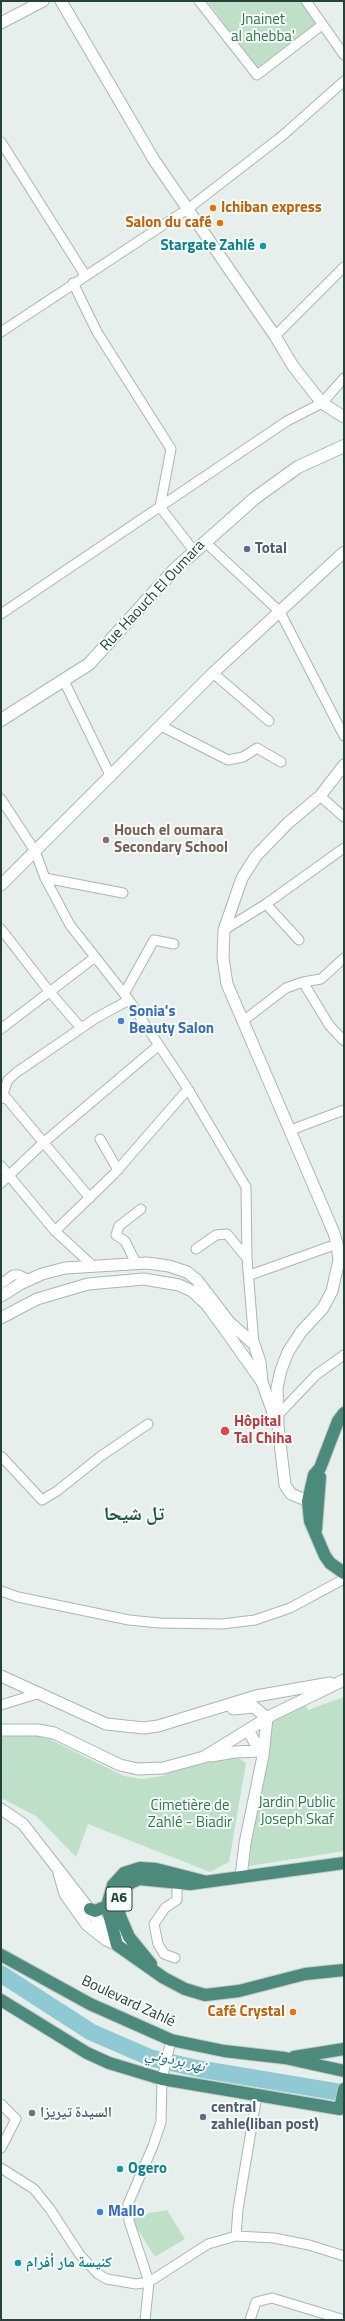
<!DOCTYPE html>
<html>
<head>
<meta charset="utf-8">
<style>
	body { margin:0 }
	#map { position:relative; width:345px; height:2321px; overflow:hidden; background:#e6efeb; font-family:"Titillium Web",sans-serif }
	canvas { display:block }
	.frame { position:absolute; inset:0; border:2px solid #24423a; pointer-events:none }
</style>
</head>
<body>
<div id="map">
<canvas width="345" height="2321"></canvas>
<div class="frame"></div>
</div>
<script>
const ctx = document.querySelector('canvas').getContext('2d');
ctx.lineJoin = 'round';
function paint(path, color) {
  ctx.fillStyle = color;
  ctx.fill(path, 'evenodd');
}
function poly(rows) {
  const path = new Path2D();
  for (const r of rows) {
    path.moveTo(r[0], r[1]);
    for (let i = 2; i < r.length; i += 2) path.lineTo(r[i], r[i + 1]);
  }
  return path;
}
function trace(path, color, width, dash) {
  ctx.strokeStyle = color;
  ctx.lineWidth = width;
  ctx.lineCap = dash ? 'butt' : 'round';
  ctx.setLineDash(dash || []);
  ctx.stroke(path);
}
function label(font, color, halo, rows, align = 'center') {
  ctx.font = font + ' "Titillium Web","Noto Naskh Arabic",sans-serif';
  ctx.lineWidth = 4;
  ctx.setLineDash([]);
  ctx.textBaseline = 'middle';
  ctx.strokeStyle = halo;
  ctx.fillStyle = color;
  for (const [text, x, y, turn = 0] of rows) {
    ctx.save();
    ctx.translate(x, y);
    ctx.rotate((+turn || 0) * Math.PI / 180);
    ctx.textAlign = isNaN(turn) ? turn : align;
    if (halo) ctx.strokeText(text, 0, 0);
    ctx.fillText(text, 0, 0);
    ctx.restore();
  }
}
paint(poly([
	[207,1,301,1,318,23,257,68],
	[344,1697,344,1851,250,1866,244,1862,260,1737,263,1727,305,1704,308,1710],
	[1,1733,35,1735,49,1739,124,1776,142,1779,162,1776,181,1768,237,1757,246,1763,229,1862,210,1872,88,1824,76,1857,36,1816,1,1798],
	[167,2210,185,2239,155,2257,131,2219,149,2213]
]), '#bfe0c8');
trace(poly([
	[1,1974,91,2032,151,2058,200,2069,344,2093]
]), '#8ec9d4', 17);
const minor = poly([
	[199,1,257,75,322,25],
	[306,1,344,55],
	[1,142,85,275],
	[73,283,97,332,171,449,160,507,194,551],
	[1,332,189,208,282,136,344,81],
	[275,336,344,267],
	[204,541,280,612,344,736],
	[1,614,287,421,322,403,344,378],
	[213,673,269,721],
	[64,681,111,777],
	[161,726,228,760,243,757,257,748,281,762],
	[320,796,344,817],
	[1,799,35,851,45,878,70,925,129,1000,188,1089,246,1187,247,1258,254,1344],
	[45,878,123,893],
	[266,904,299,940],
	[1,929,49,991,81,1028],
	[224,930,266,904,344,848],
	[303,982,329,1025,344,1041],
	[124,994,154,940,174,944],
	[243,1021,286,988,303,982,321,979,344,958],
	[1,1029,94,958],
	[3,1094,90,1198],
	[1,1099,8,1080,17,1072,96,1018,129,1000],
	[291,1130,344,1110],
	[100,1139,118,1170],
	[1,1166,55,1231,92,1265],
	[1,1183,43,1143,159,1045],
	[55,1231,114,1174,188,1089],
	[196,1249,216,1235,227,1234,247,1258],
	[136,1263,125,1241,116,1235,119,1226,141,1209],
	[250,1275,337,1244],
	[1,1284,13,1275,19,1275,29,1280],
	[278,1415,316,1375,344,1355],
	[1,1456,42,1500,57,1491,101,1456,148,1424],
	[1,1591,18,1597,129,1620,159,1623,222,1624,255,1620,290,1608,344,1579],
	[1,1705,40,1693],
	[175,1958,164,1954,158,1944,154,1924,165,1908,177,1900,177,1882],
	[1,2104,16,2119,1,2148],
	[1,2168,34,2189,50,2209,80,2255,98,2274,107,2279,136,2284,149,2282,208,2244,236,2236,274,2238,309,2245,344,2256],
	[236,2236,238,2209,257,2095],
	[145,2320,149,2282,129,2221,128,2204,153,2146,161,2122,162,2079,171,2040],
	[250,2320,256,2302,272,2298,344,2320]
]);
const tertiary = poly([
	[61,1,154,160,275,336,293,366,322,403,344,417],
	[1,23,43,1],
	[1,885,213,673,344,552],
	[1,1296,20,1284,42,1274,65,1268,147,1263,169,1266,187,1272,197,1280,230,1323,254,1344,260,1362,262,1382],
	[1,1318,37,1299,88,1284,144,1279,179,1285,192,1291,206,1304,223,1327,262,1382,275,1418],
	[316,1503,308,1501,291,1494,285,1485,278,1426,277,1388,281,1370,288,1352,301,1332,323,1308,332,1291,339,1260,337,1244,334,1233,227,984,223,958,224,930,242,878,256,856,288,823,320,796,344,765],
	[1,1676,106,1724,144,1728,158,1726,256,1696,330,1683],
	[233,1709,254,1707,267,1718,263,1756,245,1843,241,1877],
	[1,1730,38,1730,54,1733,120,1765,138,1769,163,1768,204,1757,272,1715,344,1680],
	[248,1730,262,1755],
	[211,1756,235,1752,260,1751],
	[1,1809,23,1824,103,1927,113,1931,120,1929],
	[59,1873,65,1894,87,1925,106,1940,117,1945,129,1937]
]);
const secondary = poly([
	[1,720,89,664,175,569,255,498,298,467,344,446]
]);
const trunk = poly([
	[344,1413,338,1421,320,1468,314,1475,308,1501,310,1521,325,1556,330,1563,344,1573],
	[316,1529,320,1477],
	[203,1881,156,1869,140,1868,124,1873,113,1885,107,1906,117,1945,164,1978,185,1989,205,1995,239,1991,305,1974,344,1970],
	[90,1909,95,1911,107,1906],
	[1,1955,90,2004,171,2040,224,2051,285,2058,344,2071],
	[151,1964,129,1937,120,1916,118,1902,120,1894,127,1885,139,1879,190,1884,344,1863],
	[1,2000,87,2053,109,2063,162,2079,340,2109,344,2089],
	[294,2057,344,2049]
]);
trace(minor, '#a8b8b2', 11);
trace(tertiary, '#a8b8b2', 13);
trace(secondary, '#a4bbb3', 14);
trace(trunk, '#c2cac8', 14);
trace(minor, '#fff', 9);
trace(tertiary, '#fff', 11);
trace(secondary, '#fff', 12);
trace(trunk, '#4c8a7c', 12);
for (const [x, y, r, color] of [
	[213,208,4,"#e8710a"],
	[220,223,4,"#e8710a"],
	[263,246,4,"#0f9aa8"],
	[247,549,4,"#5c6f8a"],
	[106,840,4,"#8d6e63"],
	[121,1021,4,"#3f7fe0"],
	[225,1431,5,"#e0444e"],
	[293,2012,4,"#e8710a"],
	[32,2113,4,"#6b7280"],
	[203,2117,4,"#5c6f8a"],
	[120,2169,4,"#0f9aa8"],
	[100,2212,4,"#3f7fe0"],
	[18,2263,4,"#0f9aa8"]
]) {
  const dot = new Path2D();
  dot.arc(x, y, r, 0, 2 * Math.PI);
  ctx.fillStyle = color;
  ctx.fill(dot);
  trace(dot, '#f7fbf9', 1.5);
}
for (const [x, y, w] of [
	[119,1899,26]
]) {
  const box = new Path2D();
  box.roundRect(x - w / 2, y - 12, w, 24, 3);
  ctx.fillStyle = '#f7fbf9';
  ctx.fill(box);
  trace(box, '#24423a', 1);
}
label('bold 14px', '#24423a', null, [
	["A6",119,1899]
]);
label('15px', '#2d7a4b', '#f7fbf9', [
	["Jnainet",263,20],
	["al ahebba'",263,37],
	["Jardin Public",297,1803],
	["Joseph Skaf",297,1820],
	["Cimetière de",190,1806],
	["Zahlé - Biadir",190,1823]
]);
label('bold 15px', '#c56008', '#f7fbf9', [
	["Ichiban express",221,208,"left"],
	["Salon du café",212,223],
	["Café Crystal",285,2012]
], 'right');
label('bold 15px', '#0d838f', '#f7fbf9', [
	["Stargate Zahlé",255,246,"right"],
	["Ogero",128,2169],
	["كنيسة مار أفرام",26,2263]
], 'left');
label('bold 15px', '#4e5e75', '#f7fbf9', [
	["Total",255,549],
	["central",211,2108],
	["zahle(liban post)",211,2125]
], 'left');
label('15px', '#24423a', '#f7fbf9', [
	["Rue Haouch El Oumara",153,596,-47],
	["Boulevard Zahlé",128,2002,25]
]);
label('bold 15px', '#785e54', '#f7fbf9', [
	["Houch el oumara",114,831],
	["Secondary School",114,848]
], 'left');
label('bold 15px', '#366cbe', '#f7fbf9', [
	["Sonia's",129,1012],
	["Beauty Salon",129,1029],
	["Mallo",108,2212]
], 'left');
label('bold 15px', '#be3a42', '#f7fbf9', [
	["Hôpital",234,1422],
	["Tal Chiha",234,1439]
], 'left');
label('bold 15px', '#5b616d', '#f7fbf9', [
	["السيدة تيريزا",40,2113]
], 'left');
label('italic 16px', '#1c6f80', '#f7fbf9', [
	["نهر بردوني",175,2061,13]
]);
label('bold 19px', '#1f5548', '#f7fbf9', [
	["تل شيحا",134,1515]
]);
</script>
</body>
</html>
